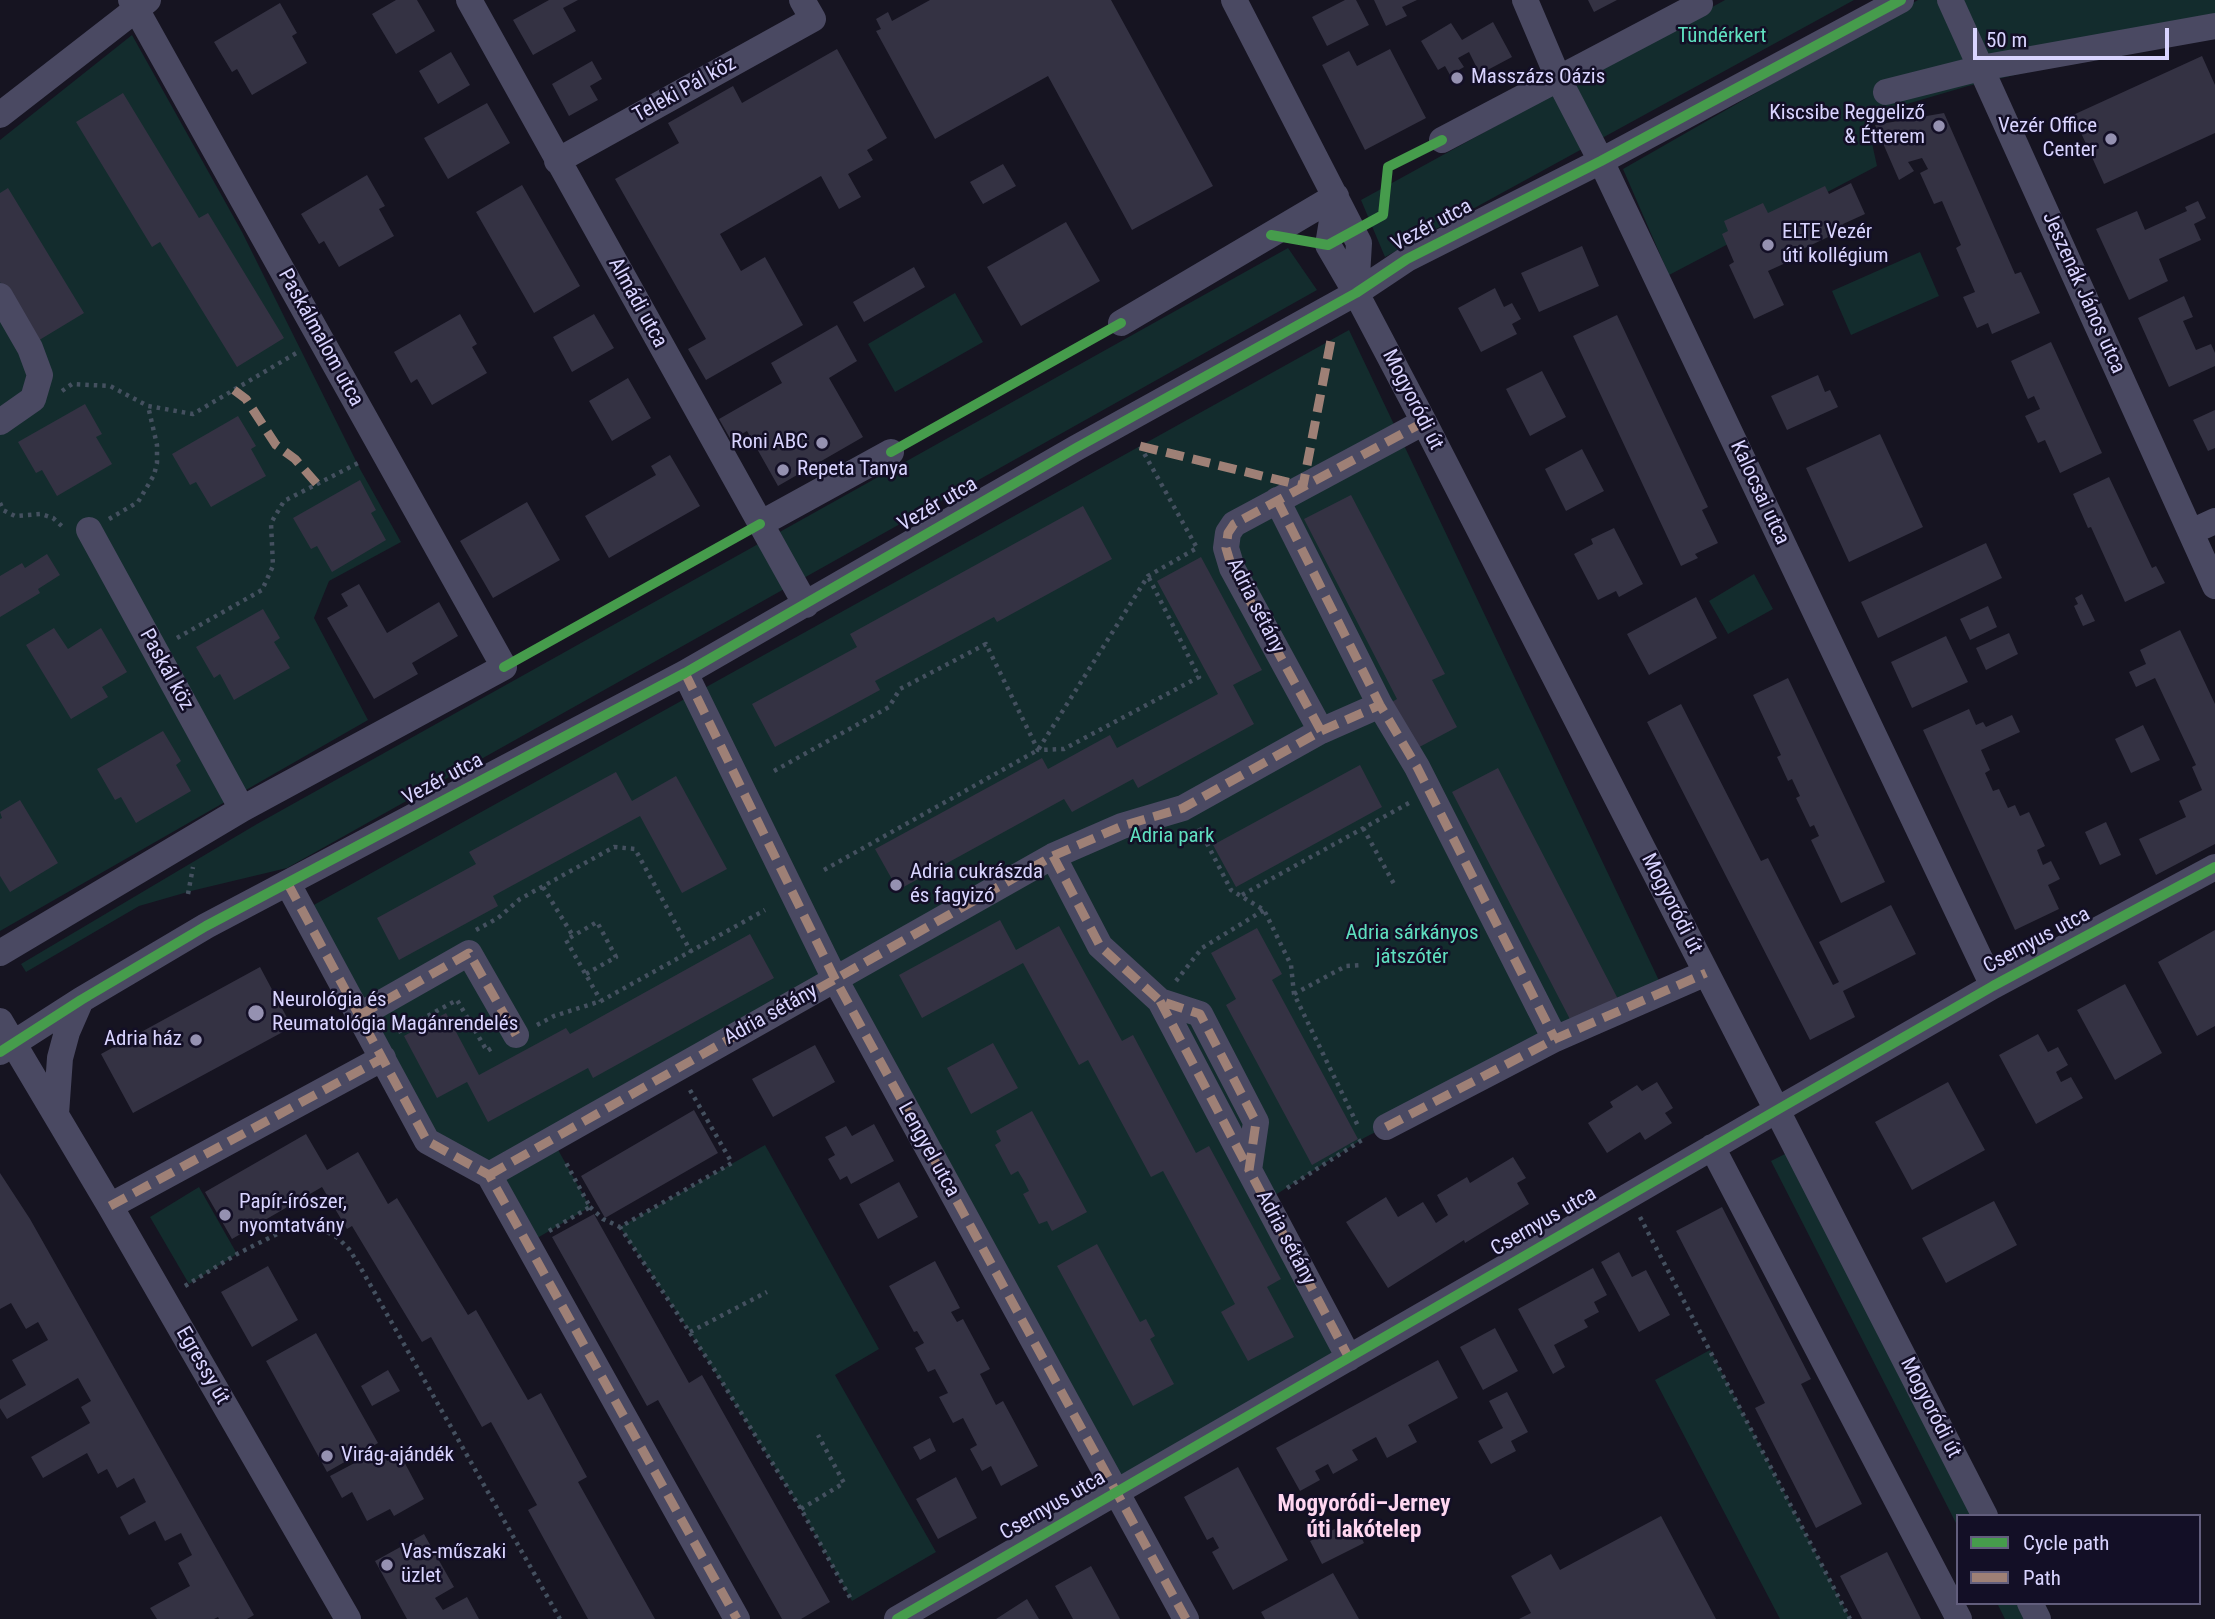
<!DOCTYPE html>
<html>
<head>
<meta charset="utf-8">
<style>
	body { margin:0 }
	#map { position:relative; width:2215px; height:1619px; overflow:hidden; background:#161421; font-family:"Roboto Condensed",sans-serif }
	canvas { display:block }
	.legend { position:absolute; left:1956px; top:1514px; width:245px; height:91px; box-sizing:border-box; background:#130f26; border:2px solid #625e7d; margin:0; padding:9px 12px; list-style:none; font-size:21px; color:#d9d4ff }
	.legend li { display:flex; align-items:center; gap:14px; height:35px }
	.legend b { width:35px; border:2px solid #625e7d }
	.scale { position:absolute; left:1973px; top:28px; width:196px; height:32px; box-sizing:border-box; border:4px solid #d9d4ff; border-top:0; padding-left:9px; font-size:21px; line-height:24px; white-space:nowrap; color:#d9d4ff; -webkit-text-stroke:5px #130f26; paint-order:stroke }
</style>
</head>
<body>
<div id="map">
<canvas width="2215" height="1619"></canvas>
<ul class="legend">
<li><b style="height:9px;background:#469c4c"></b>Cycle path</li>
<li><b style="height:9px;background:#9e8076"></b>Path</li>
</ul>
<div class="scale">50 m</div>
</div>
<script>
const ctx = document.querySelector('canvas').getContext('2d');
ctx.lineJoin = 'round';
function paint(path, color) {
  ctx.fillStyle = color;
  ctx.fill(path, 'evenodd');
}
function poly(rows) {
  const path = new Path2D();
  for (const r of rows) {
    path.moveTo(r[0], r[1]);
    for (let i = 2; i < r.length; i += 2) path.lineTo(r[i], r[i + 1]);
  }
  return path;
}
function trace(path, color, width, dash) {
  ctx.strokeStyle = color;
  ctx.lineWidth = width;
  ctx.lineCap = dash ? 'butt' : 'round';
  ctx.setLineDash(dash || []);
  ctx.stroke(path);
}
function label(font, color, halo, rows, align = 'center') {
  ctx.font = font + ' "Roboto Condensed",sans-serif';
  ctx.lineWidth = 5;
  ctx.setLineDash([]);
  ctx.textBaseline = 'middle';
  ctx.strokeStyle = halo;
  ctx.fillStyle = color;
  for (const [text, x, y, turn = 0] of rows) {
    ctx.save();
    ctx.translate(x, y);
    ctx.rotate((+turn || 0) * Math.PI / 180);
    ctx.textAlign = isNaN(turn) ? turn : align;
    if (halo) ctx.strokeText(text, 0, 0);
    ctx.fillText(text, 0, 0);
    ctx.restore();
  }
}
paint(poly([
	[1725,0,1854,0,1385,257,1361,200],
	[1918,0,2215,0,2215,28,1968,86,1866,116,1877,166,1669,275,1623,169],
	[132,35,242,232,360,469,401,542,329,581,314,618,368,720,0,931,0,140],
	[1288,248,1317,290,287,868,191,891,139,906,26,972,21,964,257,824],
	[1920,252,1939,296,1851,335,1832,291],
	[955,293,983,342,895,392,868,344],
	[1349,330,1664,991,1555,1039,1364,1138,1266,1201,1349,1358,1116,1492,835,980,552,1139,590,1207,527,1244,489,1175,427,1141,303,911],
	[1754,574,1773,609,1728,634,1709,601],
	[765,1145,879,1349,835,1375,936,1552,852,1601,801,1509,690,1332,620,1227],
	[1791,1151,1978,1516,1958,1516,1958,1527,1771,1161],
	[199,1187,237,1254,189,1284,150,1217],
	[1710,1350,1850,1619,1780,1619,1655,1380],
	[1997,1603,2023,1603,2031,1619,2005,1619]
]), '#132c2d');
paint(poly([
	[396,0,417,0,435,31,396,54,372,14],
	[549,0,578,0,563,8,576,31,533,55,513,20],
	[930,0,1111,0,1213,186,1132,230,1048,76,935,139,876,31,881,29,876,19,888,12,892,21],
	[1345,0,1356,0,1369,25,1327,46,1312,17],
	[1374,0,1417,0,1402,7,1407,16,1386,26],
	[1588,0,1617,0,1594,12],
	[280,3,297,33,292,36,307,63,252,95,237,69,232,72,214,42],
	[1493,22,1512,57,1480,74,1469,52,1458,58,1464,67,1450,75,1445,66,1438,70,1421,41,1451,23,1462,40],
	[837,49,887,138,867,150,873,160,848,174,861,197,839,209,821,176,720,234,741,271,765,257,803,325,706,380,688,349,706,339,615,179,679,143,668,123,733,86,742,103],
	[1390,49,1426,118,1365,150,1322,65,1349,51,1357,66],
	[451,52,470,85,438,104,419,71],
	[2202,56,2215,85,2215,133,2104,184,2073,115],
	[592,61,602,79,590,86,598,100,569,116,552,84],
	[123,93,199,218,208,213,284,338,237,367,160,242,152,247,76,122],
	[487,103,510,143,448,179,424,138],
	[1944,113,2015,274,2021,272,2040,313,1992,334,1988,323,1977,328,1963,297,1975,292,1956,248,1961,245,1942,201,1934,204,1920,173,1928,169,1922,158,1908,162,1914,171,1899,180,1875,125],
	[1003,164,1016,186,983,204,970,182],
	[367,175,385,206,379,209,394,236,339,267,324,241,319,244,301,214],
	[1851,183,1865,214,1843,224,1845,229,1788,256,1790,261,1768,271,1784,305,1754,319,1729,265,1734,262,1722,234,1728,231,1724,221,1763,203,1768,213,1825,186,1829,194],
	[522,185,580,286,534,313,476,212],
	[8,188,84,313,36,342,0,282,0,193],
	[2198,201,2206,218,2194,224,2201,240,2159,259,2168,281,2129,300,2096,229,2137,211,2145,230,2187,211,2185,207],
	[1066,222,1100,281,1021,326,987,267],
	[1582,246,1599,286,1539,312,1521,273],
	[914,267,925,287,864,322,853,302],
	[1495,288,1504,307,1512,303,1521,319,1512,324,1517,334,1481,352,1458,308],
	[2184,296,2193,317,2183,321,2196,350,2211,344,2215,353,2215,366,2169,387,2138,318],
	[460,314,477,344,472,347,487,373,432,405,417,379,411,383,394,352],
	[594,314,614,348,572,372,553,337],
	[1617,315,1708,507,1702,510,1718,543,1695,554,1698,558,1681,566,1573,336],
	[837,325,857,361,829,378,863,437,778,486,747,431,731,440,719,419,782,383,771,363],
	[2051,342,2102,453,2060,473,2045,440,2038,443,2025,416,2040,409,2034,396,2028,399,2011,361],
	[1542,371,1566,417,1530,436,1506,389],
	[1818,375,1825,392,1830,390,1838,407,1787,430,1771,396],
	[628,378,651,418,612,441,589,401],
	[85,404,102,434,96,437,112,464,57,496,42,470,36,473,18,442],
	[2215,410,2215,448,2208,451,2193,420],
	[238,416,256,446,251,449,266,476,211,507,196,482,190,485,172,454],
	[1880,434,1923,527,1849,562,1806,468],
	[1582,449,1604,491,1566,511,1545,469],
	[670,455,700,506,609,558,585,516,656,475,651,466],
	[2109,477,2152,568,2156,566,2165,583,2125,602,2091,527,2088,528,2073,494],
	[360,480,376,510,371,513,386,540,332,572,317,546,311,549,293,518],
	[1351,495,1445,674,1432,680,1457,727,1410,752,1385,706,1397,699,1304,519],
	[527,502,560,560,493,598,460,541],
	[1083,506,1112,559,997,622,994,617,875,681,880,690,775,747,752,704,857,647,850,634],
	[1614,528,1643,584,1619,597,1616,591,1598,600,1574,554,1593,544,1591,539],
	[1986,543,2002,578,1878,638,1861,602],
	[47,554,60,575,38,589,40,593,0,617,0,576,22,563,25,568],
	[1201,557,1262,670,1233,685,1254,724,1138,788,1133,779,1072,812,1064,799,898,890,875,849,1042,758,1048,769,1110,735,1117,748,1218,694,1157,581],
	[359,584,387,633,439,602,458,636,412,663,418,674,374,699,327,618,348,606,341,594],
	[2082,594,2095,621,2083,626,2074,606,2078,604,2075,598],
	[1696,597,1717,638,1649,675,1627,634],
	[1988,606,1997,627,1970,640,1960,619],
	[263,609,280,638,274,642,290,668,234,700,220,674,214,678,196,647],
	[54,628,68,649,101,628,127,672,102,687,108,697,71,719,26,645],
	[2180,630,2215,704,2215,844,2156,875,2139,839,2186,817,2179,801,2202,790,2192,767,2196,765,2155,678,2136,687,2129,672,2146,664,2140,650],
	[2009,633,2018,654,1986,670,1976,648],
	[1946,636,1968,682,1912,708,1891,662],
	[1788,678,1885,882,1841,903,1811,840,1819,836,1814,825,1810,827,1796,798,1800,796,1792,779,1788,781,1777,757,1781,755,1753,695],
	[1681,704,1761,861,1768,858,1833,985,1839,982,1819,942,1891,905,1916,954,1843,991,1855,1017,1810,1040,1647,722],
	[1969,709,1976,725,1983,722,1986,727,2012,715,2020,732,1981,750,1990,770,1985,773,1993,791,1999,789,2008,808,2015,805,2020,816,2029,812,2045,846,2037,850,2043,865,2051,861,2060,879,2048,885,2059,909,2015,930,1923,730],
	[2143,725,2160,760,2131,773,2115,739],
	[163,731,181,761,176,765,191,791,136,823,121,797,115,800,97,769],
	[1360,765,1382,807,1236,887,1213,845],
	[1498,768,1619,1001,1573,1025,1452,792],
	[616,772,632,801,676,776,727,869,682,893,640,816,493,896,498,906,399,960,377,918,476,864,469,852],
	[20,800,58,863,10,892,0,876,0,819,2,818,0,812],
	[2106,822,2121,855,2100,865,2085,832],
	[1000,920,1016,950,1059,926,1122,1041,1133,1035,1196,1153,1209,1146,1281,1279,1267,1287,1294,1337,1248,1361,1221,1312,1235,1304,1163,1171,1151,1177,1088,1060,1079,1065,1023,963,922,1018,899,975],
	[1257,928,1282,974,1272,980,1358,1139,1312,1165,1226,1005,1236,999,1211,953],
	[2215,930,2215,1026,2197,1036,2158,962],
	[750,934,774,978,593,1078,588,1068,488,1122,467,1082,437,1098,404,1036,446,1013,479,1075,566,1028,570,1034],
	[260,967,292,1027,133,1113,101,1054],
	[2125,984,2162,1053,2115,1080,2077,1010],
	[2038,1034,2048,1052,2058,1047,2068,1065,2056,1072,2061,1082,2071,1077,2083,1098,2036,1124,1999,1055],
	[993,1043,1018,1088,971,1114,947,1068],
	[815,1045,835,1082,773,1117,752,1079],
	[1657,1082,1673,1108,1665,1113,1672,1123,1645,1140,1640,1132,1607,1153,1588,1123,1613,1107,1610,1102,1637,1085,1642,1091],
	[1948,1082,1985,1150,1912,1190,1875,1122],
	[694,1110,718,1153,605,1218,581,1176],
	[1032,1111,1087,1212,1052,1231,1047,1221,1039,1224,1023,1194,1029,1191,1024,1181,1018,1171,1011,1175,995,1145,1001,1141,996,1131],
	[874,1124,894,1161,851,1184,847,1176,840,1180,828,1159,835,1155,825,1137,846,1126,852,1136],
	[306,1134,327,1170,358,1152,388,1204,397,1198,468,1315,476,1310,528,1400,541,1393,587,1477,578,1482,655,1619,588,1619,528,1510,537,1505,491,1422,482,1427,431,1337,422,1342,352,1226,347,1229,322,1187,232,1239,205,1192],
	[1513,1157,1526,1178,1517,1183,1529,1204,1465,1243,1464,1240,1388,1288,1346,1222,1386,1197,1398,1217,1423,1202,1436,1223,1448,1215,1437,1195,1467,1177,1470,1183],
	[0,1173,30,1219,254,1615,247,1619,219,1619,218,1617,214,1619,157,1619,150,1608,190,1586,178,1563,192,1555,181,1533,165,1541,155,1521,129,1535,120,1517,146,1502,134,1478,117,1488,107,1469,98,1474,87,1453,43,1478,31,1457,90,1423,81,1407,91,1401,78,1378,7,1419,0,1408,0,1400,26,1385,12,1360,48,1340,38,1322,26,1329,11,1303,0,1309],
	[899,1182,918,1217,878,1239,859,1204],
	[1994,1201,2017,1245,1946,1283,1922,1238],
	[1722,1207,1811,1379,1801,1384,1862,1504,1816,1528,1755,1408,1765,1403,1676,1231],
	[594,1214,689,1383,702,1375,830,1602,801,1619,782,1619,658,1400,647,1406,552,1237],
	[1097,1244,1140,1322,1146,1319,1155,1336,1150,1339,1174,1384,1133,1406,1057,1266],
	[1619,1252,1632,1277,1646,1270,1670,1315,1639,1332,1601,1262],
	[935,1261,960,1308,951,1312,957,1322,963,1319,990,1369,980,1374,996,1405,1003,1401,1038,1466,1001,1486,991,1466,982,1471,970,1449,977,1445,963,1418,953,1423,939,1397,948,1393,935,1369,928,1372,915,1348,924,1343,917,1331,914,1332,889,1286],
	[268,1266,298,1320,252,1347,221,1292],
	[1593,1268,1607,1295,1594,1302,1599,1312,1584,1320,1588,1327,1554,1345,1565,1367,1553,1374,1518,1309],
	[1495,1328,1518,1371,1483,1390,1460,1347],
	[316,1333,378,1443,327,1472,266,1361],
	[1438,1360,1458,1398,1408,1425,1417,1442,1387,1458,1376,1437,1352,1450,1358,1460,1333,1474,1328,1464,1315,1471,1320,1480,1300,1491,1276,1448],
	[388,1370,400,1391,372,1406,361,1386],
	[1507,1392,1528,1432,1511,1441,1516,1451,1491,1464,1478,1441,1503,1428,1489,1401],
	[930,1438,936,1451,920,1460,913,1447],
	[381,1449,387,1461,400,1454,424,1499,394,1516,390,1509,367,1521,352,1492,342,1498,330,1476],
	[1238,1467,1288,1560,1233,1590,1212,1552,1219,1548,1213,1537,1207,1540,1184,1497],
	[956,1477,977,1518,938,1539,916,1499],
	[1661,1516,1716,1619,1519,1619,1531,1613,1511,1576,1551,1554,1560,1570],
	[1353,1520,1364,1543,1322,1564,1310,1541],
	[424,1534,454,1587,435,1598,443,1610,467,1597,479,1619,407,1619,375,1561],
	[1887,1552,1921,1619,1862,1619,1840,1576],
	[1091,1566,1120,1619,1073,1619,1055,1586],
	[1333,1573,1359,1619,1265,1619,1261,1612],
	[1027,1599,1039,1619,996,1619]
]), '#343243');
trace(poly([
	[62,391,72,384,110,386,148,406,193,414,298,352],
	[0,503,3,510,15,516,41,514,53,518,65,529],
	[109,519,138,502,154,475,157,463,157,445,148,406],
	[177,638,262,590,273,566,271,523,284,501,360,462],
	[774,771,889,707,900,689,986,644,1038,750,1064,749,1199,677,1148,576],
	[1199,828,1231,890,1264,910,1291,965,1294,994,1359,1128],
	[1363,828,1394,884],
	[824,870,1038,750,1148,576,1197,548,1140,446],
	[543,887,573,936],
	[188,894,193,867],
	[1242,895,1409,803],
	[476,930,498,918,520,899,614,847,635,849,691,952],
	[586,974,616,957,597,922,566,940,601,1001],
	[1176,981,1202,948,1264,910],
	[1294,994,1346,966,1363,965],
	[537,1025,554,1016,601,1001,765,910],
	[398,1032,457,1000,487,1051,495,1046],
	[690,1090,732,1163,620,1227,714,1369,801,1509,852,1601],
	[1287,1188,1365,1138],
	[590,1207,603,1219,620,1227],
	[1640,1217,1850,1619],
	[549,1231,590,1207,565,1161],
	[185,1286,237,1254,299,1223,309,1222,338,1238,349,1249,359,1265,560,1619],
	[690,1332,767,1292],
	[801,1509,844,1483,818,1435]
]), '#44505f', 4.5, [3.5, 5]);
trace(poly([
	[469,0,806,605],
	[1234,0,1359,243,1356,293],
	[1525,0,1559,80,1601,161,1993,986],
	[1950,0,2215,586],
	[1886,92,1981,68,2215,26],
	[0,115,148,0],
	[1442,140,1700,4],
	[557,161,813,19,802,0],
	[1336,196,1328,245,1356,293,1424,422,1985,1516],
	[0,296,30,348,40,375,33,399,0,422],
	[1121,323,1336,196],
	[1277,500,1380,705],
	[760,524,891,452],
	[89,530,242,809],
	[2191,532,2215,521],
	[685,673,835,979,1186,1619],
	[1321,731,1232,568,1226,548,1228,533,1234,524,1424,422],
	[1053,856,1100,946,1160,1001,1200,1014,1256,1122,1249,1170,1349,1358],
	[288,884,427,1141,489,1175,737,1619],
	[0,953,242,809,504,667,131,0],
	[1160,1001,1249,1170],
	[360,1015,469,953,516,1035],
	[0,1021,110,1206,348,1619],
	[0,1052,81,1000,206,926,685,673,1076,448,1356,293,1407,259,1601,161,1901,0],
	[56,1114,60,1058,67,1032,81,1000],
	[1386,1127,1555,1039,1706,973],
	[1712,1147,1959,1619],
	[489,1175,1053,856,1122,826,1183,808,1321,731,1380,705,1417,767,1555,1039],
	[110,1206,383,1058],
	[2030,1603,2038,1619],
	[897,1619,1777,1110,1993,986,2215,867]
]), '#4a4962', 26);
trace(poly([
	[234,390,246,399,276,445,295,459,317,484],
	[1140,446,1303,486,1331,340],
	[1277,500,1380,705],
	[685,673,835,979,1186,1619],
	[1321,731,1232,568,1226,548,1228,533,1234,524,1424,422],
	[1053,856,1100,946,1160,1001,1200,1014,1256,1122,1249,1170,1349,1358],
	[288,884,427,1141,489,1175,737,1619],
	[1160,1001,1249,1170],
	[360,1015,469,953,516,1035],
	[1386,1127,1555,1039,1706,973],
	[489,1175,1053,856,1122,826,1183,808,1321,731,1380,705,1417,767,1555,1039],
	[110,1206,383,1058]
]), '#9e8076', 9, [18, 9]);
trace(poly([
	[1271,235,1328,245,1383,215,1388,167,1442,140],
	[891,452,1121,323],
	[504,667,760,524],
	[0,1052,81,1000,206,926,685,673,1076,448,1356,293,1407,259,1601,161,1901,0],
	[897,1619,1777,1110,1993,986,2215,867]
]), '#469c4c', 10);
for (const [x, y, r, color] of [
	[1457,78,7,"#9591b1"],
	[1939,126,7,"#9591b1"],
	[2111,139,7,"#9591b1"],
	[1768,245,7,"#9591b1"],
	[822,443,7,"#9591b1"],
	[783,470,7,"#9591b1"],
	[896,885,7,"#9591b1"],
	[256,1013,9,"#9591b1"],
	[196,1040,7,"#9591b1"],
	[225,1215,7,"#9591b1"],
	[327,1456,7,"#9591b1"],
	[387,1565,7,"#9591b1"]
]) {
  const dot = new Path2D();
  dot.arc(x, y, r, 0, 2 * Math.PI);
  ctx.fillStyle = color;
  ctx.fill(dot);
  trace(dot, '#130f26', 2.5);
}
label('21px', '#5fe0c0', '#130f26', [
	["Tündérkert",1722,37],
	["Adria park",1172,837],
	["Adria sárkányos",1412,934],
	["játszótér",1412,958]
]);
label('21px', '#d9d4ff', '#130f26', [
	["Masszázs Oázis",1471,78],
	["Kiscsibe Reggeliző",1925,114,"right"],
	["& Étterem",1925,138,"right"],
	["Vezér Office",2097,127,"right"],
	["Center",2097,151,"right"],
	["ELTE Vezér",1782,233],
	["úti kollégium",1782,257],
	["Roni ABC",808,443,"right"],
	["Repeta Tanya",797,470],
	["Adria cukrászda",910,873],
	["és fagyizó",910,897],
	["Neurológia és",272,1001],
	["Reumatológia Magánrendelés",272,1025],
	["Adria ház",182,1040,"right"],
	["Papír-írószer,",239,1203],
	["nyomtatvány",239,1227],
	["Virág-ajándék",341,1456],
	["Vas-műszaki",401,1553],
	["üzlet",401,1577]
], 'left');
label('21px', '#d9d4ff', '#130f26', [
	["Teleki Pál köz",685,90,-29],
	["Vezér utca",1432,226,-28],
	["Jeszenák János utca",2083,293,66],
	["Almádi utca",637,303,61],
	["Paskálmalom utca",320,338,61],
	["Mogyoródi út",1412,400,63],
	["Kalocsai utca",1759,493,65],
	["Vezér utca",938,505,-30],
	["Adria sétány",1255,606,63],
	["Paskál köz",166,670,61],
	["Vezér utca",443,780,-28],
	["Mogyoródi út",1671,904,63],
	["Csernyus utca",2037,941,-28],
	["Adria sétány",771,1015,-29],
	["Lengyel utca",928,1150,61],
	["Csernyus utca",1544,1222,-30],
	["Adria sétány",1285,1238,62],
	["Egressy út",202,1366,60],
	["Mogyoródi út",1930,1408,63],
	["Csernyus utca",1053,1506,-30]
]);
label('bold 23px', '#ffd6f0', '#130f26', [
	["Mogyoródi–Jerney",1364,1505],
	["úti lakótelep",1364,1531]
]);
</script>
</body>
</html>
